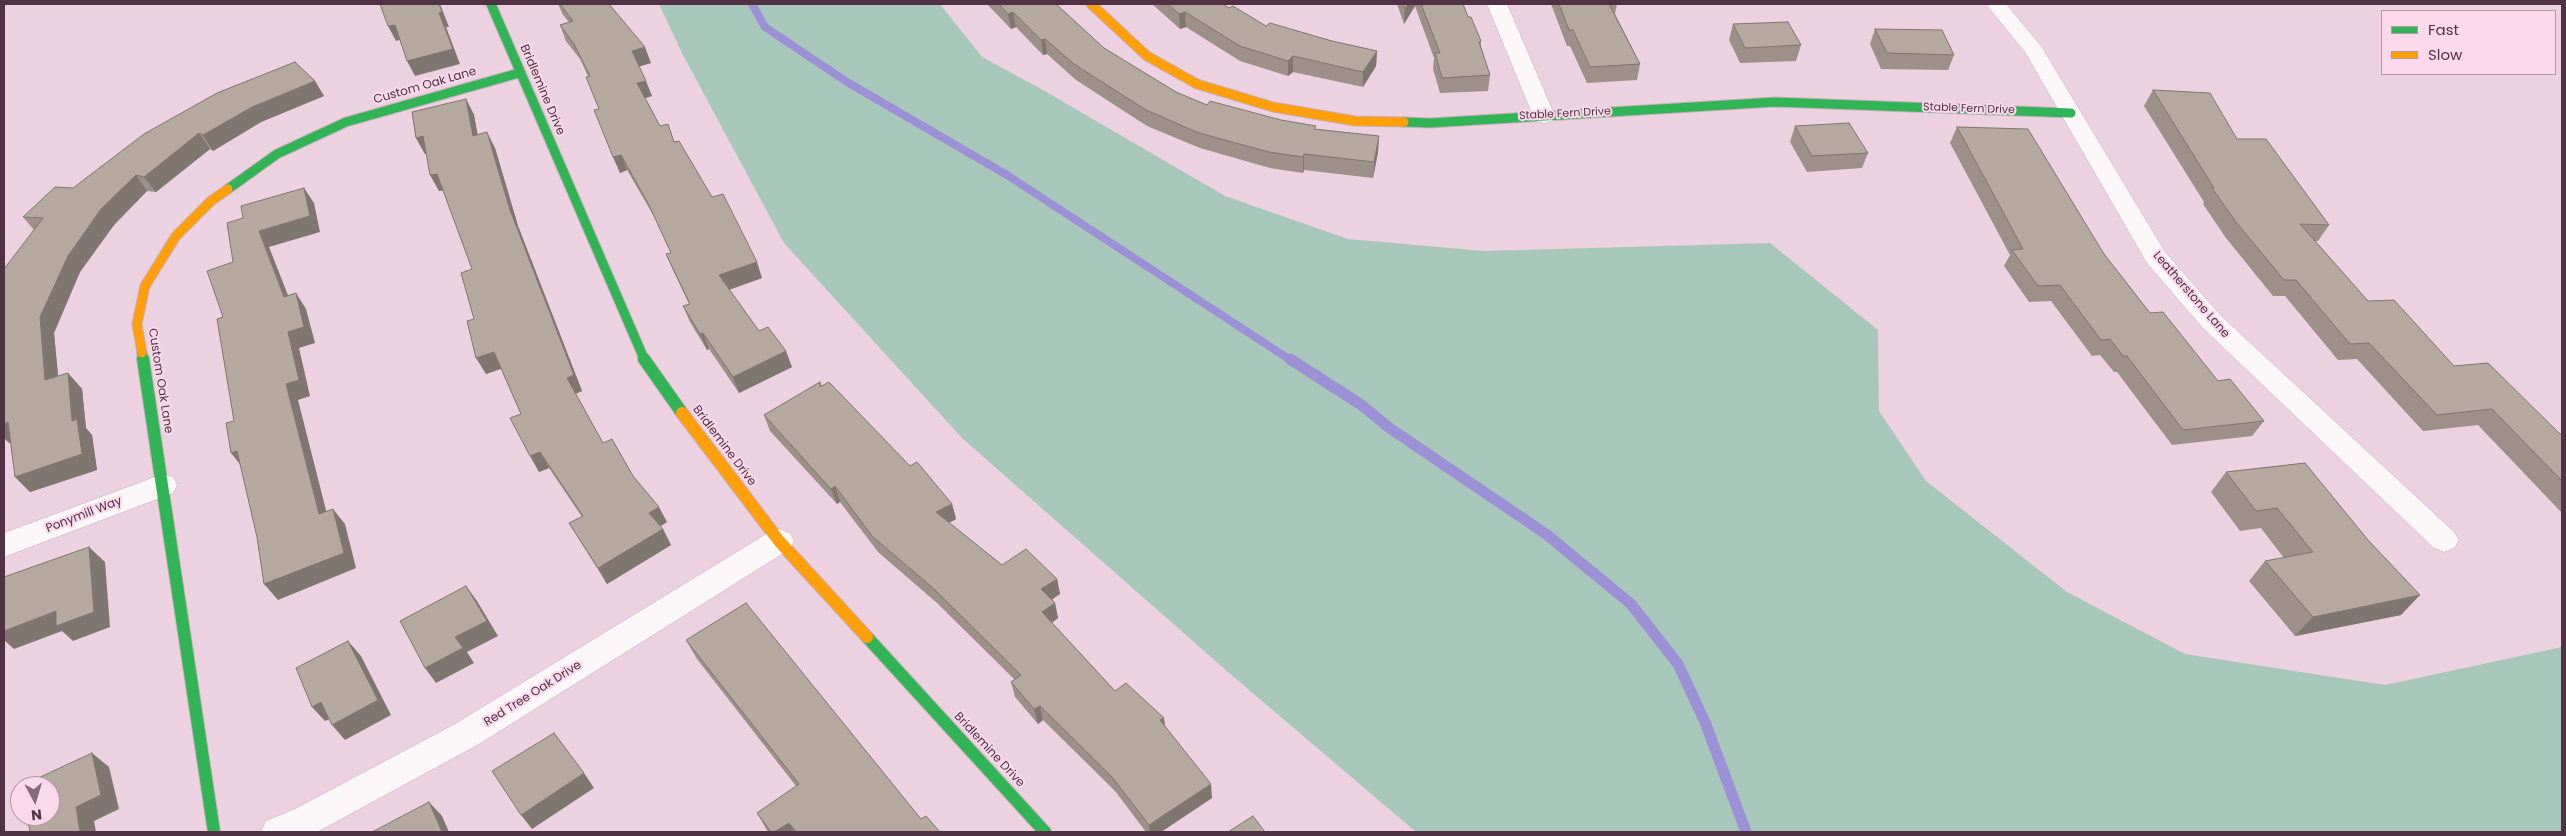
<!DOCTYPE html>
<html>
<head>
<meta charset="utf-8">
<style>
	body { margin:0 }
	#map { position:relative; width:2566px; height:836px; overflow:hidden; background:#ecd1e0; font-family:Poppins,sans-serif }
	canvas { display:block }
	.frame { position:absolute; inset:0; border:5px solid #513144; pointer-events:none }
	.legend { position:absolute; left:2381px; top:10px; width:175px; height:65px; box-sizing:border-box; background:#fad9eb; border:1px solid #b696a8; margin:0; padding:6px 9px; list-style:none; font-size:15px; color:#513144 }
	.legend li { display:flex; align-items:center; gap:10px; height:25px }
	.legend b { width:25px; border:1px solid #b696a8 }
	.north { position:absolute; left:10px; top:776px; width:50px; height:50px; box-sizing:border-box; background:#fad9eb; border:1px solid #b696a8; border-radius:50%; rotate:174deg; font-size:14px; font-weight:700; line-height:20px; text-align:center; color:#513144 }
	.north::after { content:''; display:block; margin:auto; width:18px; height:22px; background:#87697b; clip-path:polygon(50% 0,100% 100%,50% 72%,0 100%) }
</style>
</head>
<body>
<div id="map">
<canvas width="2566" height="836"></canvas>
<div class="frame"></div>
<ul class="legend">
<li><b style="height:6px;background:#30b455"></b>Fast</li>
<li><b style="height:6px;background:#ff9f0a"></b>Slow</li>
</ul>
<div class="north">N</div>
</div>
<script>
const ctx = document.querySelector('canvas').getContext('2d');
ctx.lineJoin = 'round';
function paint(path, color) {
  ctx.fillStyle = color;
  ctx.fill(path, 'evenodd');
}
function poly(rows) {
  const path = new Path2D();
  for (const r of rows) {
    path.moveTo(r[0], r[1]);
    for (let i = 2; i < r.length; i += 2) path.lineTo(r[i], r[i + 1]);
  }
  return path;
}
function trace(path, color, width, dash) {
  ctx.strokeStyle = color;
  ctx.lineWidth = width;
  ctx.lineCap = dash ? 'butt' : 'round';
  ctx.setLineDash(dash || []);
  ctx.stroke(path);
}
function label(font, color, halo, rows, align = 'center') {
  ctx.font = font + ' Poppins,sans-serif';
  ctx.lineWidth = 4;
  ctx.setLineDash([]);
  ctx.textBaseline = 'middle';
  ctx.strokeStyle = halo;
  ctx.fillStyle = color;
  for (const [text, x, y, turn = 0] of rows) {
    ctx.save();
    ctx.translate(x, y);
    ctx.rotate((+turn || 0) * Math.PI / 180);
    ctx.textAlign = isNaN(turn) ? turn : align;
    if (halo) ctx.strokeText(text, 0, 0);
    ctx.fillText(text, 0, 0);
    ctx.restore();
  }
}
paint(poly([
	[659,4,940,4,982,57,1043,90,1225,196,1348,239,1484,251,1770,243,1878,330,1879,411,1926,481,2067,592,2185,654,2385,685,2562,647,2562,832,1416,832,1228,672,962,438,784,243,683,55]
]), '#a8c7bb');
trace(poly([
	[752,4,765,27,847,82,1007,175,1292,361]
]), '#9c90d6', 8);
trace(poly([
	[1290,359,1360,404,1391,429,1546,534,1631,604,1678,664,1705,722,1746,832]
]), '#9c90d6', 11);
const street = poly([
	[1487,4,1507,4,1555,116,1552,121,1544,123,1536,121,1533,116,1487,4],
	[1986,4,2006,4,2041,46,2165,252,2220,315,2454,532,2459,540,2454,548,2444,552,2434,548,2202,327,2147,263,2025,52,1986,4],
	[163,474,173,477,177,485,173,493,4,557,4,533,163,474],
	[779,529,790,533,794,541,790,549,479,744,317,832,261,832,266,821,295,809,455,724,768,533,779,529]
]);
const fastFar1 = poly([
	[491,4,645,361],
	[1404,122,1430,123,1775,102,2071,113],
	[228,189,277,154,346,122,519,73],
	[142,353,143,361]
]);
const fast = poly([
	[143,359,214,832],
	[644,359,682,413],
	[867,637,1045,832]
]);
const slowFar1 = poly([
	[1091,4,1147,56,1197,84,1273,107,1355,121,1404,122],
	[142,353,137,324,145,286,176,236,211,201,228,189]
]);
const slow = poly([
	[682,413,779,541,867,637]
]);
trace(street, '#c9aebd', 1);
trace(fastFar1, '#c9aebd', 11);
trace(fast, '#c9aebd', 14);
trace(slowFar1, '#c9aebd', 11);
trace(slow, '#c9aebd', 14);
paint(street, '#fcf8fa');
trace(fastFar1, '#30b455', 9);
trace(fast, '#30b455', 12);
trace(slowFar1, '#ff9f0a', 9);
trace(slow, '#ff9f0a', 12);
paint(poly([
	[558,4,609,4,651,63,639,66,652,96,645,98,660,126,675,142,712,197,762,278,729,290,759,331,792,367,739,393,709,349,707,350,690,322,683,306,689,304,673,270,666,254,671,253,656,220,627,170,620,173,588,76,580,59,566,41,560,25,569,22,563,15],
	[987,4,1056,4,1104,48,1176,92,1207,105,1316,129,1379,136,1378,152,1373,178,1304,170,1303,173,1270,168,1200,148,1147,126,1076,80,1047,54,1043,55,1016,27,1011,29],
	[1149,4,1223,4,1229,8,1266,26,1377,51,1376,66,1363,87,1293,72,1288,76,1240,61,1186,27,1180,29,1152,4,1150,5],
	[1397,4,1463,4,1468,17,1481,41,1481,47,1490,75,1488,91,1440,93,1433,69,1434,58,1415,6,1404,24],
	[1551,4,1617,4,1615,14,1640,64,1637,80,1587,83,1570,46,1567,46],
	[1733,24,1801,45,1796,61,1740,63,1729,40],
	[1875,29,1954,55,1948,70,1881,69,1870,44],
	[315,81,324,96,261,122,213,151,210,149,156,192,147,191,114,225,80,272,54,333,58,376,68,373,82,389,86,428,92,435,97,470,30,492,11,443,9,443,34,230,23,217,73,188],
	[2153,90,2237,139,2329,225,2318,241,2315,241,2368,301,2454,366,2560,434,2562,434,2562,513,2478,425,2423,431,2357,359,2338,360,2285,296,2273,296,2226,238,2203,204,2204,202,2144,106],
	[466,99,474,115,477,135,495,148,518,226,582,391,575,394,603,443,633,476,667,522,661,526,671,545,607,584,569,523,582,517,549,468,539,472,521,414,501,369,486,374,474,319,472,269,443,190,439,191,426,153,425,154,416,138],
	[1795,126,1868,153,1862,168,1807,172,1790,142],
	[1957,127,2104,254,2150,313,2218,381,2264,421,2252,436,2172,445,2117,372,2114,372,2100,355,2092,356,2051,301,2029,302,2004,266,2010,255,1950,143],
	[820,382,822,386,952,504,956,519,949,523,1002,565,1057,579,1060,594,1052,599,1055,603,1058,618,1052,623,1115,691,1164,718,1165,726,1212,798,1161,832,1146,832,1115,791,1043,720,1038,724,1015,697,1011,682,1015,680,937,603,878,552,840,502,837,504,770,431,764,415],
	[2305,463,2401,615,2295,636,2249,581,2265,561,2284,558,2261,528,2240,531,2211,492,2226,472],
	[686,640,921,819,940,832,768,832,757,813,796,786,697,659]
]), '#9c9088');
paint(poly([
	[439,4,440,4,449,27,446,27,460,64,415,76,407,61,439,13],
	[1408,4,1415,4,1415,6,1404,24,1405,9],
	[1013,12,1016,27,1011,29,1008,14],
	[1185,12,1186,27,1180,29,1179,14],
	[395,25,403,39,396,41,388,26],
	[1045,39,1047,54,1043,55,1041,40],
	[645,47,651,63,638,67,632,51],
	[1377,51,1376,66,1363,87,1363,72],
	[1293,56,1293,72,1288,76,1288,61],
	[315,81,324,96,261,122,213,151,203,135,252,107],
	[646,81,652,96,643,99,637,83],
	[466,99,474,115,481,152,473,136],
	[487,132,495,148,518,226,582,391,575,394,567,378,510,210],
	[199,133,210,149,156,192,144,177],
	[423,136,431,152,425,154,416,138],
	[1379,136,1378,152,1373,178,1374,162],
	[1304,154,1304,170,1303,173,1303,157],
	[621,155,627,170,620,173,613,157],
	[437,174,445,190,439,191,430,175],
	[136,175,147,191,114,225,80,272,54,333,60,396,45,380,40,317,68,256,101,209],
	[304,188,314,203,320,232,269,247,295,313,284,297,259,231],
	[757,262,762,278,725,291,719,275],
	[296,293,306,309,315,343,299,348,310,396,298,400,331,530,319,514,286,384,288,332],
	[703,333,709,349,707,350,700,334],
	[786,351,792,367,739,393,733,377],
	[494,352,503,368,486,374,476,358],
	[68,373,82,389,86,428,92,435,97,470,30,492,15,477,72,421],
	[8,422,24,438,9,443,4,438,4,424],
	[237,451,244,469,231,453],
	[540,452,549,468,539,472,530,456],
	[835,486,840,502,837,504,831,489],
	[952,504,956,519,940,528,936,512],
	[659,507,667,522,657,528,649,513],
	[333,509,345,524,356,568,278,600,264,584],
	[663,529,671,545,607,584,598,568],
	[89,547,105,562,110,627,73,641,62,631,14,649,4,640,4,631,56,611],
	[1057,579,1060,594,1044,605,1041,589],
	[466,586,477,601,498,636,467,652,474,663,436,683,425,668,455,637],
	[2420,595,2401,615,2295,636,2313,617],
	[1055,603,1058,618,1045,628,1042,612],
	[348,641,361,656,391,715,345,740,332,725],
	[321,702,334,717,325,721,312,707],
	[1040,706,1043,720,1038,724,1034,709],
	[1164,718,1165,732,1160,720],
	[92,753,109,767,119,809,94,821,96,832,80,832,76,807],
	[584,773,594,788,532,829,521,815],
	[1211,784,1212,798,1161,832,1150,832,1149,825],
	[429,802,442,816,449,832,442,832],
	[789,823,794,832,774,832]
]), '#7f766f');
const building = poly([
	[380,4,439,4,442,12,439,13,453,49,407,61,395,25,388,26,380,4],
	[560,4,609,4,645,47,632,51,646,81,637,83,660,126,668,124,674,142,679,141,712,197,723,194,757,262,719,275,759,331,768,327,786,351,733,377,703,333,700,334,683,306,690,304,666,254,671,253,649,205,621,155,613,157,594,110,599,109,586,77,590,76,574,44,560,25,573,21,560,4],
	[999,4,1056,4,1104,48,1176,92,1207,105,1210,101,1281,120,1316,126,1314,129,1379,136,1374,162,1304,154,1303,157,1269,152,1199,133,1146,110,1074,64,1045,39,1041,40,1013,12,1008,14,999,4],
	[1168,4,1223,4,1229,8,1233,6,1266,26,1270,23,1332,41,1377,51,1363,72,1293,56,1288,61,1240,46,1185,12,1179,14,1168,4],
	[1403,4,1408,4,1405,9,1403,4],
	[1421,4,1463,4,1468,17,1471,17,1481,41,1479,42,1490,75,1442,78,1435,53,1440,53,1421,4],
	[1559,4,1609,4,1640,64,1590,67,1573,30,1569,30,1559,4],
	[1788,22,1801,45,1745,48,1733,24,1788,22],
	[1875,29,1942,30,1954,55,1887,53,1875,29],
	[295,62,315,81,252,107,203,135,199,133,144,177,136,175,101,209,68,256,40,317,45,380,68,373,72,421,77,419,82,454,15,477,8,422,4,424,4,269,43,218,23,217,55,187,73,188,144,134,217,93,295,62],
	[2153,90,2210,93,2237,139,2266,139,2329,225,2300,224,2368,301,2394,300,2454,366,2488,363,2560,434,2562,434,2562,481,2492,409,2437,415,2369,343,2350,344,2296,280,2284,280,2236,222,2212,188,2214,188,2153,90],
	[466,99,473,136,487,132,510,210,574,375,567,378,603,443,612,439,633,476,659,507,649,513,663,529,598,568,569,523,583,516,540,452,530,456,510,418,521,414,494,352,476,358,467,321,474,319,461,273,472,269,437,174,430,175,423,136,416,138,412,112,466,99],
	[1849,123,1868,153,1812,156,1795,126,1849,123],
	[1957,127,2028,129,2104,254,2150,313,2163,312,2218,381,2230,379,2264,421,2183,430,2127,356,2123,356,2110,339,2101,340,2060,285,2038,286,2012,250,2023,249,1957,127],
	[304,188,310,216,259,231,284,297,296,293,304,327,288,332,299,380,286,384,319,514,333,509,344,553,264,584,257,537,237,451,231,453,226,423,234,421,217,319,223,317,207,271,233,262,227,223,243,218,241,206,304,188],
	[820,382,820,387,829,382,910,466,917,462,952,504,936,512,1002,565,1026,549,1057,579,1041,589,1055,603,1042,612,1115,691,1126,683,1164,718,1160,720,1211,784,1149,825,1112,777,1040,706,1034,709,1011,682,1021,675,933,588,872,536,835,486,831,489,764,415,820,382],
	[2305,463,2368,540,2420,595,2313,617,2265,561,2313,552,2277,508,2256,511,2226,472,2305,463],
	[89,547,94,612,56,626,56,611,4,631,4,577,89,547],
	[466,586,487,621,455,637,463,648,425,668,400,621,466,586],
	[746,603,921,819,926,816,940,832,796,832,789,823,774,832,771,832,757,813,799,784,686,640,746,603],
	[348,641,378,700,332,725,321,702,312,707,296,668,348,641],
	[554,733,584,773,521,815,492,771,554,733],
	[92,753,101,795,76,807,80,832,30,832,27,816,50,816,50,786,21,786,92,753],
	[429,802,442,832,372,832,429,802],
	[1253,816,1265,832,1228,832,1253,816]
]);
paint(building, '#b5a89e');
trace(building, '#7f766f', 1);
label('11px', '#513144', '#fad9eb', [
	["Stable Fern Drive",1969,109,2],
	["Stable Fern Drive",1565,114,-3]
]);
label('12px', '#513144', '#fad9eb', [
	["Custom Oak Lane",425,86,-16],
	["Bridlemine Drive",542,90,67],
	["Leatherstone Lane",2191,295,49],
	["Custom Oak Lane",160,381,81],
	["Bridlemine Drive",724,446,53],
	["Ponymill Way",84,515,-21],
	["Red Tree Oak Drive",533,694,-32],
	["Bridlemine Drive",989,750,47]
]);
</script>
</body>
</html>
